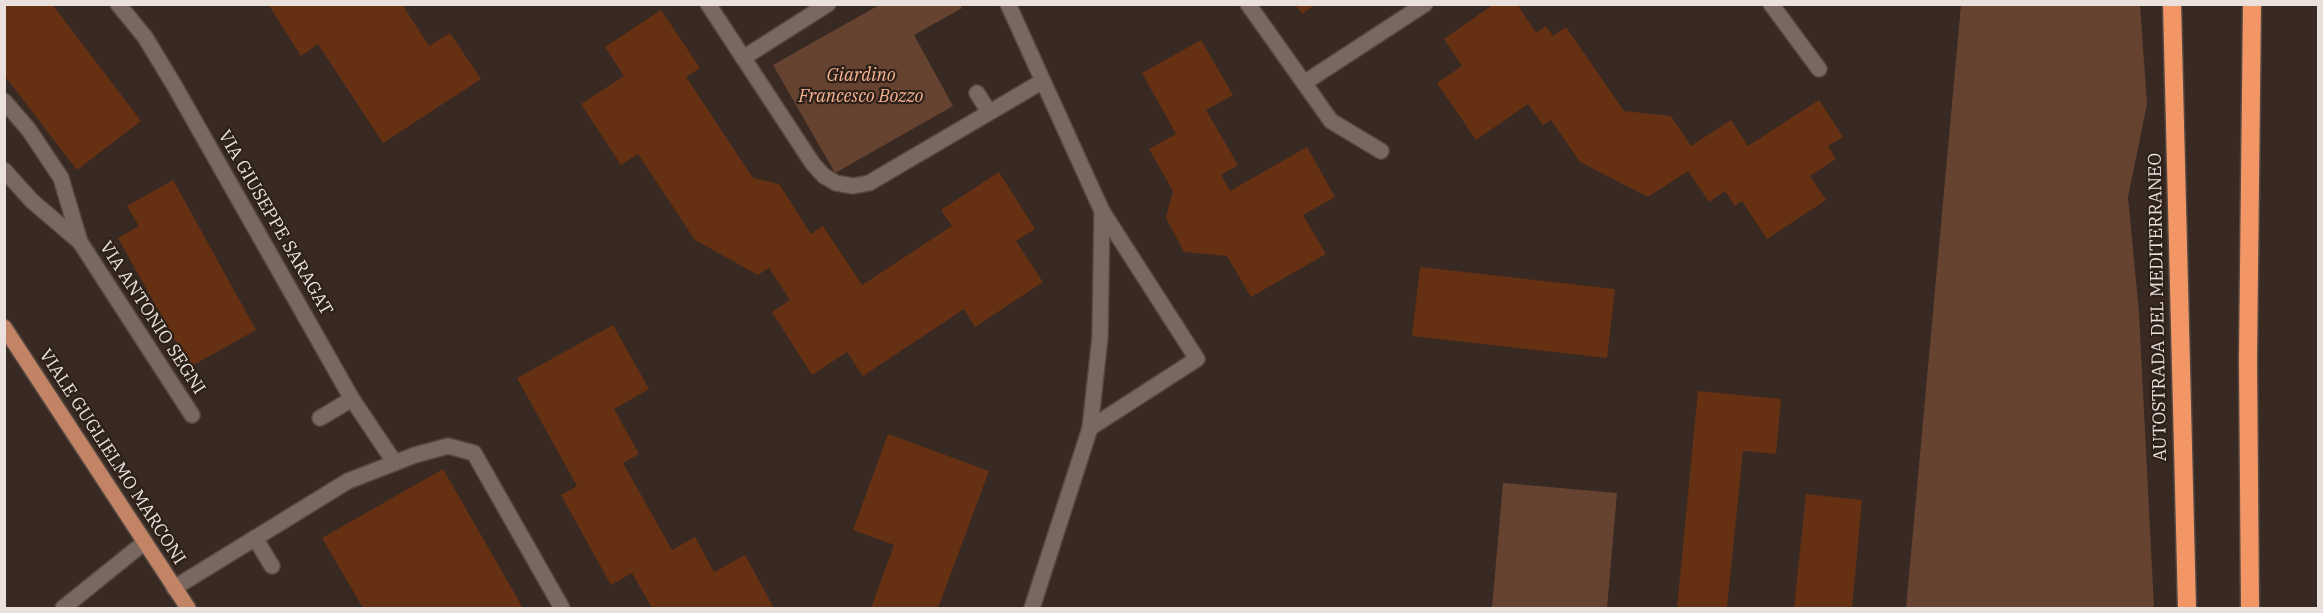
<!DOCTYPE html>
<html>
<head>
<meta charset="utf-8">
<style>
	body { margin:0 }
	#map { position:relative; width:2323px; height:613px; overflow:hidden; background:#382922; font-family:"IBM Plex Serif",serif }
	canvas { display:block }
	.frame { position:absolute; inset:0; border:6px solid #ebe1dc; pointer-events:none }
</style>
</head>
<body>
<div id="map">
<canvas width="2323" height="613"></canvas>
<div class="frame"></div>
</div>
<script>
const ctx = document.querySelector('canvas').getContext('2d');
ctx.lineJoin = 'round';
function paint(path, color) {
  ctx.fillStyle = color;
  ctx.fill(path, 'evenodd');
}
function poly(rows) {
  const path = new Path2D();
  for (const r of rows) {
    path.moveTo(r[0], r[1]);
    for (let i = 2; i < r.length; i += 2) path.lineTo(r[i], r[i + 1]);
  }
  return path;
}
function trace(path, color, width, dash) {
  ctx.strokeStyle = color;
  ctx.lineWidth = width;
  ctx.lineCap = dash ? 'butt' : 'round';
  ctx.setLineDash(dash || []);
  ctx.stroke(path);
}
function label(font, color, halo, rows, align = 'center') {
  ctx.font = font + ' "IBM Plex Serif",serif';
  ctx.lineWidth = 4.5;
  ctx.setLineDash([]);
  ctx.textBaseline = 'middle';
  ctx.strokeStyle = halo;
  ctx.fillStyle = color;
  for (const [text, x, y, turn = 0] of rows) {
    ctx.save();
    ctx.translate(x, y);
    ctx.rotate((+turn || 0) * Math.PI / 180);
    ctx.textAlign = isNaN(turn) ? turn : align;
    if (halo) ctx.strokeText(text, 0, 0);
    ctx.fillText(text, 0, 0);
    ctx.restore();
  }
}
paint(poly([
	[960,4,962,8,914,35,953,106,835,173,773,65,879,5],
	[1961,5,2140,5,2147,104,2128,197,2139,313,2154,608,1906,608],
	[1503,483,1617,493,1607,608,1492,608]
]), '#664331');
paint(poly([
	[4,4,52,4,141,121,77,170,4,75],
	[268,4,402,4,429,46,450,33,481,79,383,143,318,44,301,56],
	[1295,4,1315,4,1302,14],
	[1494,4,1517,4,1536,33,1546,26,1553,36,1566,27,1624,111,1671,116,1691,146,1731,120,1748,146,1819,100,1843,137,1828,146,1836,159,1810,176,1826,200,1767,239,1742,201,1735,206,1725,191,1709,202,1688,171,1648,197,1580,162,1551,120,1543,125,1528,104,1476,140,1437,83,1462,66,1444,39],
	[661,10,700,68,686,77,753,178,779,184,811,234,823,226,862,285,952,226,941,210,999,172,1035,229,1016,241,1043,282,975,327,964,309,863,376,847,352,812,375,772,312,790,300,769,268,758,275,695,240,638,154,621,165,581,104,624,76,605,47],
	[1201,40,1233,95,1206,110,1238,165,1221,175,1230,191,1307,147,1335,197,1303,215,1326,254,1251,297,1227,256,1184,252,1166,218,1173,191,1149,149,1176,134,1142,73],
	[173,180,256,330,190,367,118,238,139,226,127,206],
	[1420,267,1615,289,1607,358,1412,336],
	[613,325,649,389,614,409,639,454,623,463,672,550,695,537,714,572,745,555,774,608,652,608,632,573,611,585,561,495,577,486,517,378],
	[1698,391,1781,399,1776,454,1743,451,1727,608,1677,608],
	[888,434,989,471,938,608,871,608,894,545,853,530],
	[443,469,523,608,363,608,322,538],
	[1806,494,1862,500,1852,608,1794,608]
]), '#663113');
const lane = poly([
	[977,93,989,112],
	[4,101,29,130,61,178,80,242],
	[320,418,352,399],
	[1090,428,1197,359,1102,211],
	[255,538,272,566],
	[63,608,145,542]
]);
const street = poly([
	[118,4,145,37,174,85,352,399,395,463],
	[708,4,813,164,824,176,836,183,853,186,869,183,1043,81],
	[1008,4,1102,211,1100,337,1090,428,1032,608],
	[1248,4,1331,121,1381,151],
	[1771,4,1819,69],
	[743,58,828,4],
	[1304,83,1425,4],
	[4,170,32,201,80,242,192,415],
	[174,588,348,481,415,455,448,446,474,453,562,608]
]);
const primary = poly([
	[4,327,188,608]
]);
const highway = poly([
	[2172,4,2187,608],
	[2250,608,2248,359,2252,4]
]);
trace(lane, '#544841', 18);
trace(street, '#544841', 18);
trace(primary, '#544841', 18);
trace(highway, '#544841', 21);
trace(lane, '#796860', 15);
trace(street, '#796860', 15);
trace(primary, '#c28464', 15);
trace(highway, '#f39666', 18);
label('italic 18px', '#f7b290', '#2d2019', [
	["Giardino",861,76],
	["Francesco Bozzo",861,97]
]);
label('18px', '#ebe1dc', '#2d2019', [
	["VIA GIUSEPPE SARAGAT",275,223,60],
	["AUTOSTRADA DEL MEDITERRANEO",2158,307,-91],
	["VIA ANTONIO SEGNI",152,318,57],
	["VIALE GUGLIELMO MARCONI",112,457,57]
]);
</script>
</body>
</html>
